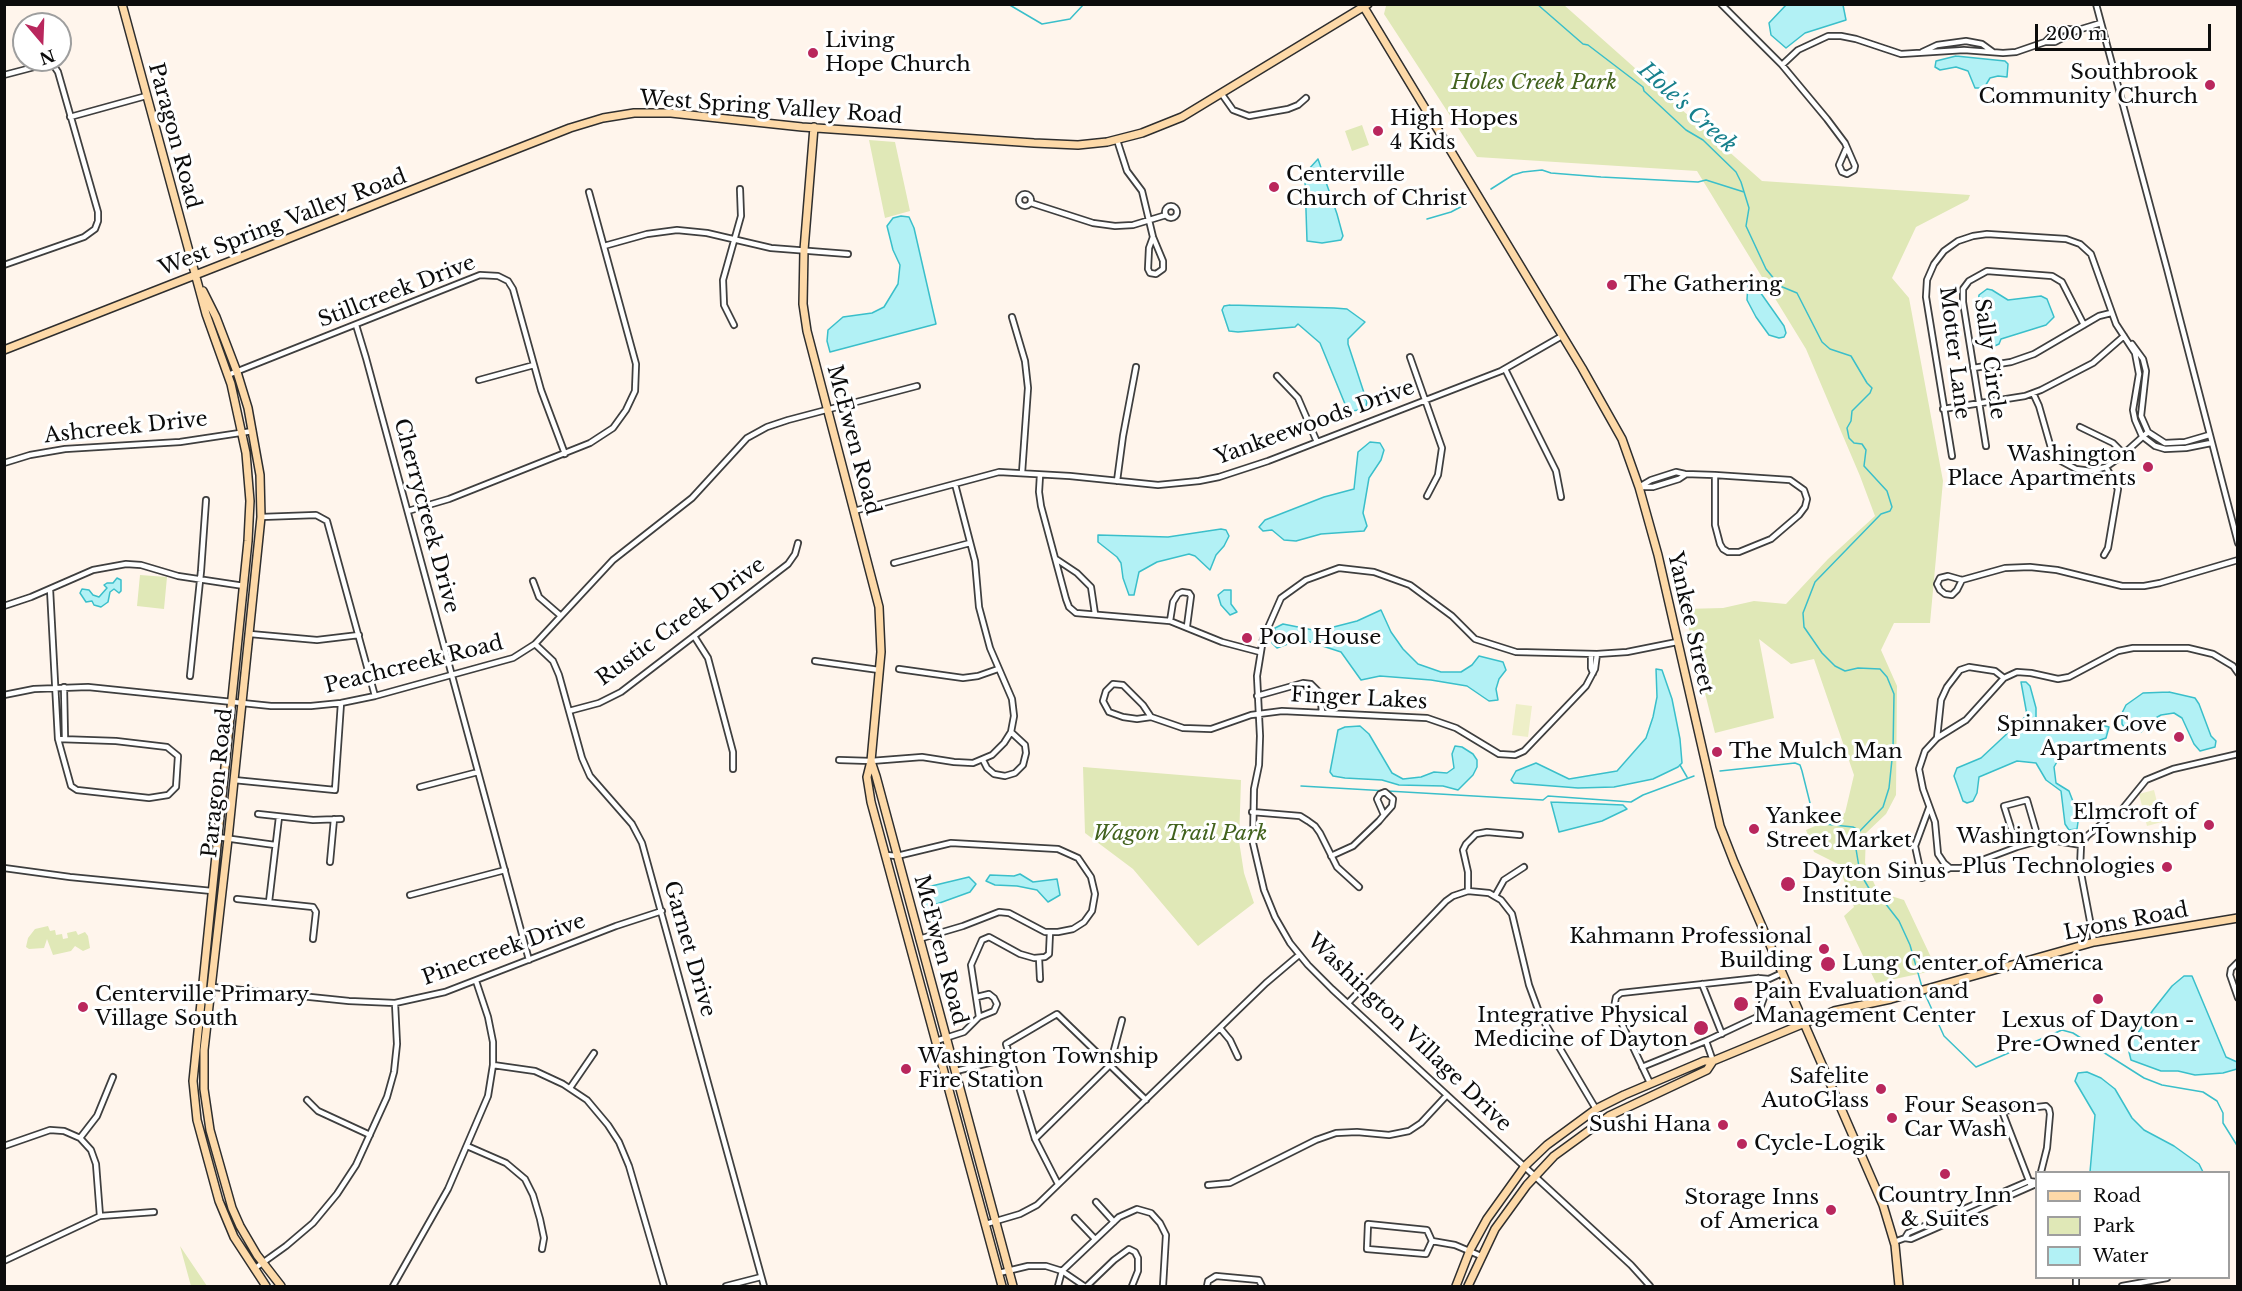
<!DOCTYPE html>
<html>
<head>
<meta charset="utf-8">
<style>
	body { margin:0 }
	#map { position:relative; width:2242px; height:1291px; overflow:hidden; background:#fff5ec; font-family:"Libre Baskerville",serif }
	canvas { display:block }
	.frame { position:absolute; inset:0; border:6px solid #0c0c0c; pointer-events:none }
	.legend { position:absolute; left:2035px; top:1171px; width:195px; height:108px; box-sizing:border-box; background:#fff; border:2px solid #9e9e9e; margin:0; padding:8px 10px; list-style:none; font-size:18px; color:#0c0c0c }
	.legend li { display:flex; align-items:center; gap:12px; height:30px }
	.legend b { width:30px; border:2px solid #9e9e9e }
	.north { position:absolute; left:12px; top:12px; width:60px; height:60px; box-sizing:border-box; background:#fff; border:2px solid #9e9e9e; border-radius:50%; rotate:161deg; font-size:16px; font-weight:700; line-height:24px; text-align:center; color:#0c0c0c }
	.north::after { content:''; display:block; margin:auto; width:21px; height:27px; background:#b9275d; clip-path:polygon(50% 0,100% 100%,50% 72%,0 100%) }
	.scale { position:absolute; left:2035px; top:24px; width:176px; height:27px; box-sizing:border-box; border:3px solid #0c0c0c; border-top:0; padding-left:8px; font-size:18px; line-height:21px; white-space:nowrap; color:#0c0c0c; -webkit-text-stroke:4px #fff; paint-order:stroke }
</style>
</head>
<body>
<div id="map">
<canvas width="2242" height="1291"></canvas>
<div class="frame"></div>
<ul class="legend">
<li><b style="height:8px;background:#fdd9a8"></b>Road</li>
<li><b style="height:16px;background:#e0e8b7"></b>Park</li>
<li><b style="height:16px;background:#b2f1f5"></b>Water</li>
</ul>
<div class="north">N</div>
<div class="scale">200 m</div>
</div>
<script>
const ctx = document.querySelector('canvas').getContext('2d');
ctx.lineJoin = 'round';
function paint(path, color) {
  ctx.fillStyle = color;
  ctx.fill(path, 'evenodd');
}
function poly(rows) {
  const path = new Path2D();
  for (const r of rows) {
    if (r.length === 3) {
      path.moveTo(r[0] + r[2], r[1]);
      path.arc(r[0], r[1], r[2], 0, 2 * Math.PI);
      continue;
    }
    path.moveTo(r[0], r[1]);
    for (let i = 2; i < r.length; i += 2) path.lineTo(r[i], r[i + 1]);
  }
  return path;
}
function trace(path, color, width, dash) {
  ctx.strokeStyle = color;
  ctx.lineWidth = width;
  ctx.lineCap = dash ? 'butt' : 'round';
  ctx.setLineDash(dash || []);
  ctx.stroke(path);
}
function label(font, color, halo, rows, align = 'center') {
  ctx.font = font + ' "Libre Baskerville",serif';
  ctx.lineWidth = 6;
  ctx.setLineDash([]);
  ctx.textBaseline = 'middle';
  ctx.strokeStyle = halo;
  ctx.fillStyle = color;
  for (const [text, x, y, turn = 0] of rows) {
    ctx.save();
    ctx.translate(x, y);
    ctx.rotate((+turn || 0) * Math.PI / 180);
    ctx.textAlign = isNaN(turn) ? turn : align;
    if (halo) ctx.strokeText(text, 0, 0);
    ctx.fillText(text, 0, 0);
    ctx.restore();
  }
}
paint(poly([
	[1388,5,1564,5,1762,181,1970,195,1968,200,1916,227,1892,278,1909,298,1943,481,1930,623,1894,623,1881,650,1897,686,1896,795,1886,814,1866,833,1865,863,1878,892,1904,900,1937,970,1876,983,1844,916,1854,907,1838,864,1814,852,1806,830,1845,813,1854,775,1814,659,1791,664,1759,639,1774,718,1715,733,1684,609,1723,608,1754,601,1786,604,1828,559,1875,516,1860,476,1806,349,1697,171,1477,157,1384,14,1386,6],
	[1362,125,1369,145,1352,151,1345,131],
	[869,140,895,142,910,211,885,218],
	[140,575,167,577,164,609,137,606],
	[1083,767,1241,780,1239,841,1244,873,1254,903,1198,946,1133,869,1085,833],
	[48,926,50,931,55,930,56,935,62,934,63,939,68,938,67,933,76,931,78,935,85,932,88,936,90,948,83,951,75,946,71,951,53,955,47,939,44,948,29,949,26,947,28,938,35,929],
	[180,1246,207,1286,191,1286]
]), '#e0e8b7');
paint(poly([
	[1516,704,1532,706,1528,737,1512,735],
	[2154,790,2162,822,2147,826,2139,794]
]), '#eeefc8');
const water = poly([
	[1786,5,1843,5,1846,20,1805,33,1786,48,1771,35,1769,23,1786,5],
	[1956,56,2005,61,2008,64,2007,77,1998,76,1990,78,1984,88,1975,88,1968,71,1956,67,1940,70,1935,67,1936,61,1956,56],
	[1318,159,1337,214,1343,236,1341,240,1322,243,1307,241,1305,180,1308,170,1318,159],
	[901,216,909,217,914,228,936,324,830,352,827,341,828,330,843,317,872,313,884,307,898,284,900,265,893,250,887,226,893,218,901,216],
	[1748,282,1753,282,1784,326,1786,333,1784,337,1779,338,1769,335,1756,317,1747,300,1748,282],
	[1987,289,1992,290,2008,300,2041,296,2047,299,2054,317,2046,325,2001,339,1999,344,1990,348,1984,341,1983,335,1989,322,1986,313,1978,303,1979,295,1987,289],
	[1230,305,1334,308,1347,309,1365,322,1348,339,1348,344,1367,402,1366,406,1360,410,1351,411,1345,404,1320,343,1298,324,1295,327,1238,332,1229,331,1222,310,1224,306,1230,305],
	[1370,442,1380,443,1384,450,1381,460,1369,478,1363,513,1367,526,1364,531,1321,534,1296,541,1284,540,1272,530,1263,531,1259,527,1265,520,1324,497,1354,489,1358,452,1370,442],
	[1221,529,1226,530,1229,536,1224,546,1216,555,1210,570,1195,556,1189,554,1157,562,1139,572,1134,595,1129,595,1123,578,1121,563,1117,557,1098,542,1098,535,1168,537,1221,529],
	[117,578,121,580,121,591,119,593,114,589,110,592,108,602,101,607,94,605,92,601,86,602,80,593,82,589,89,590,93,595,99,597,107,588,104,585,107,583,113,583,117,578],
	[1224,590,1231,590,1231,604,1237,612,1230,615,1221,605,1218,595,1224,590],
	[1381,610,1391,632,1403,649,1418,664,1441,672,1461,672,1472,665,1479,656,1503,662,1506,670,1499,679,1496,689,1498,700,1489,701,1467,686,1431,680,1380,676,1361,680,1341,652,1301,639,1277,648,1272,643,1275,628,1283,624,1318,631,1357,621,1381,610],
	[1656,669,1662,670,1672,699,1680,739,1682,763,1678,767,1653,779,1614,787,1578,788,1514,783,1511,780,1516,771,1536,763,1569,779,1617,771,1646,738,1653,717,1657,697,1656,669],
	[2021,682,2026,682,2030,686,2036,708,2036,718,2043,724,2069,732,2091,722,2109,727,2106,738,2062,753,2054,767,2056,783,2069,791,2074,804,2078,822,2077,829,2069,830,2065,824,2061,791,2046,780,2036,763,2017,761,1979,777,1977,793,1973,801,1967,803,1963,801,1954,776,1957,768,1981,758,2027,715,2021,682],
	[2169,692,2195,698,2199,704,2211,736,2216,741,2215,747,2200,751,2194,744,2182,718,2174,713,2161,715,2152,720,2141,732,2127,731,2122,724,2122,713,2126,705,2143,693,2169,692],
	[1360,726,1369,734,1392,773,1403,779,1421,777,1434,772,1447,773,1454,768,1452,754,1455,746,1462,747,1473,754,1477,760,1477,767,1473,775,1458,790,1443,786,1399,785,1382,780,1345,778,1333,776,1330,772,1338,730,1345,727,1360,726],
	[1551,802,1623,805,1627,809,1602,821,1559,832,1551,802],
	[1020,874,1033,882,1057,879,1060,895,1048,902,1037,890,1017,886,995,885,986,881,990,875,1014,876,1020,874],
	[969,877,976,884,970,892,934,905,935,914,933,921,927,917,920,903,919,889,969,877],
	[2184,976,2192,976,2226,1057,2237,1062,2237,1069,2223,1073,2195,1075,2178,1071,2161,1071,2131,1060,2128,1048,2153,1010,2172,986,2184,976],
	[2087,1072,2101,1078,2115,1089,2132,1118,2144,1130,2174,1146,2199,1164,2203,1172,2090,1172,2095,1115,2075,1081,2078,1073,2087,1072]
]);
paint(water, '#b2f1f5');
trace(water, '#3abfca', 1.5);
trace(poly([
	[1008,4,1042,24,1070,19,1084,4],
	[1537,4,1583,44,1588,45,1643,87,1644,91,1686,130,1703,140,1736,172,1741,182,1749,208,1746,226,1766,269,1780,286,1797,293,1822,342,1830,349,1851,356,1867,383,1872,388,1870,393,1852,411,1851,421,1847,428,1849,438,1854,443,1862,444,1866,450,1864,466,1887,491,1892,507,1890,511,1881,514,1815,582,1803,613,1804,627,1822,653,1835,666,1845,671,1858,668,1880,669,1887,677,1894,694,1893,750,1889,788,1883,807,1856,835,1856,849,1860,873,1870,890,1885,903,1899,921,1910,945,1922,987],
	[1491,189,1513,175,1523,172,1542,170,1551,173,1601,177,1698,182,1706,180,1744,192],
	[1427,219,1451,212,1468,203],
	[1680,765,1687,777],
	[1720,771,1795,763,1800,765,1802,771,1815,823,1853,827,1860,831],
	[1301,786,1543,800,1548,796,1631,802,1643,795,1694,776],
	[1924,992,1944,1036,1976,1067,2062,1030,2073,1033,2144,1078,2162,1085,2203,1092,2217,1101,2223,1113,2223,1123,2238,1147]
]), '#3abfca', 1.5);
const street = poly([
	[1721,4,1782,65,1827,119,1845,143,1855,166,1854,170,1847,174,1842,172,1839,165,1846,149],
	[2096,4,2167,269,2238,543],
	[2045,42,2055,32,2068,29,2078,30],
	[1922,52,1937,45,1966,41,1982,44,1993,52],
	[1782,65,1798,50,1828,36,1841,36,1856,39,1901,54,1964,50,2003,53,2016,52,2045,42,2055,42,2078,30,2101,23],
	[4,75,46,64,54,66,58,72,98,212,98,221,95,229,84,237,4,265],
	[1221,93,1233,110,1249,116,1288,109,1298,105,1306,98],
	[70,117,146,96],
	[1117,140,1127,171,1142,191,1153,237,1163,261,1163,269,1156,274,1150,273,1148,269,1149,248,1153,237],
	[1025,200,6],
	[1031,203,1093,223,1115,226,1133,225,1166,215],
	[1171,212,6],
	[604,246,647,234,677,230,707,233,771,248,848,254],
	[1012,317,1025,361,1028,388,1022,473],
	[356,325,366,358,529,960],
	[734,325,724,305,723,280,741,216,740,189],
	[2132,344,2143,359,2146,371,2141,416,2148,432,2165,443,2185,442,2209,435],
	[1410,357,1442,448,1438,475,1427,496],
	[1973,368,2011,362,2034,354,2099,316,2111,313],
	[1505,369,1556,471,1561,497],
	[228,375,480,275,498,276,508,281,513,289,541,390,565,454],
	[1277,376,1298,398,1317,442],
	[479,380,534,365],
	[2033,393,2039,406,2051,448,2061,461,2076,469,2091,471,2106,467,2119,458,2148,432],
	[1943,409,2025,396,2041,390,2093,363,2124,336],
	[2080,427,2113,443,2124,454],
	[1986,446,1963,302,1963,289,1969,281,1987,271,2052,276,2062,282,2084,325],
	[1952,456,1926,297,1927,280,1934,264,1944,251,1958,241,1973,236,1987,234,2066,239,2080,244,2091,254,2116,324,2135,353,2139,374,2133,410,2135,420,2142,436,2155,446,2165,449,2186,448,2211,443],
	[4,463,30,455,65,449,180,442,253,431],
	[1040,475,1039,492,1041,506,1066,599,1069,607,1076,613,1170,621,1222,642,1260,652],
	[1715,475,1790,480,1804,490,1807,499,1805,507,1799,515,1771,539,1739,552,1728,552,1723,549,1720,544,1715,525,1715,475],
	[1117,481,1123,436,1136,367],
	[1639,487,1651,480,1676,472,1685,474,1715,475],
	[1639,487,1653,487,1679,479,1685,475],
	[408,511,449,499,590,443,613,428,626,410,635,391,636,364,589,192],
	[854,511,999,472,1070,476,1158,485,1199,481,1219,477,1268,461,1501,371,1562,336],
	[261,517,316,515,327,521,375,696],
	[2104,555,2108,548,2118,489,2106,467],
	[1056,559,1077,573,1091,587,1095,614],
	[894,563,970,543],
	[1962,580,1957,590,1952,595,1945,594,1940,590,1937,584,1940,578,1948,576,1962,580,2005,568,2030,567,2057,570,2122,586,2144,586,2160,583,2238,560],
	[533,581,539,597,561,616],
	[50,589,58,739,71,786,77,790,149,798,168,795,176,787,178,756,167,747,116,741,58,739],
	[4,606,31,597,93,570,126,564,141,565,178,576,244,586],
	[1170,621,1173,602,1178,594,1182,592,1189,593,1191,596,1187,626],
	[250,634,317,640,359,635],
	[694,636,708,658,733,752,733,769],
	[535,644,553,661,559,675,582,758,590,776,632,824,642,843,764,1286],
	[1591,654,1591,668,1593,673],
	[815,661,879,670],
	[899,669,963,678,978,676,998,669],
	[190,676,201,571,206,500],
	[64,687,65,738],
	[4,695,34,689,88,687,271,706,311,706,341,703,375,696,513,658,535,644,613,560,692,498,747,438,767,427,788,420,917,386],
	[1257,696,1303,683,1311,684,1320,693,1322,712],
	[569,711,599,703,621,692,788,564,795,554,798,543],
	[1151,717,1137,719,1123,717,1109,712,1103,701,1106,691,1113,684,1123,685,1143,705,1151,717,1183,728,1211,729,1251,715,1282,711,1427,718,1456,728,1499,754,1515,755,1524,751,1586,686,1595,669,1597,654],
	[1937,738,1941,700,1947,687,1960,670,1969,667,1995,671,2004,678],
	[839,760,871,761,922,757,954,762,973,763,992,755,1004,743,1011,732,1014,716,1012,699,990,648,979,607,975,561,955,484],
	[983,760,987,768,994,774,1005,776,1015,773,1023,765,1026,753,1025,745,1011,732],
	[234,780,335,790,341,703],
	[420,787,478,772],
	[1929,808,1915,846,1922,878,1940,873,1950,868],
	[1252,812,1300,816,1308,821,1315,826,1320,833,1337,867,1359,887],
	[258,814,313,820,341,819],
	[217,837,275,845],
	[2081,845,2045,839,2017,847,1961,868,1950,868,1944,863,1938,854,1935,822,1923,789,1919,769,1925,751,1937,738,1966,720,2004,678,2017,672,2031,673,2058,679,2069,677,2118,651,2133,648,2188,648,2213,654,2233,666,2238,673],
	[2017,847,2004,806,2027,800,2039,841],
	[886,855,897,856,951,843,1058,849,1078,858,1091,877,1095,894,1092,911,1084,922,1073,929,1058,932,1045,932,1009,913,999,912,963,926,919,939],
	[1331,856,1353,846,1379,821,1384,815,1392,806,1393,799,1385,792,1380,794,1377,799,1384,815],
	[330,862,334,819],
	[4,868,70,877,212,891],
	[1468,891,1468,872,1463,850,1466,844,1476,834,1487,832,1520,835],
	[410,895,505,870],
	[1495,896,1504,880,1524,867],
	[237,899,313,907,316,912,313,939],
	[269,902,279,817],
	[2094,942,2080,868,2081,845,2087,836,2110,817,2120,812,2146,780,2173,769,2238,754],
	[1039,958,1040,979],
	[2238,962,2231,969,2230,975,2238,998],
	[1702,984,1722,1034],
	[213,987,349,1001,395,1003,445,992,616,926,662,911],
	[977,997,989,994,994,998,997,1004,994,1011,979,1017],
	[1348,1003,1446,901,1453,896,1468,891,1489,893,1501,900,1512,914,1529,985,1540,1015,1596,1109],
	[1220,1028,1230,1040,1238,1057],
	[936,1041,964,1032,979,1017,971,965,982,940,989,937,1020,954,1034,958,1045,957,1049,954,1050,932],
	[1706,1041,1713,1061],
	[493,1065,535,1071,563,1084,587,1100,608,1125,619,1142,629,1166,664,1286],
	[1642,1067,1706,1041,1757,1017,1765,995,1758,978],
	[956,1071,997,1061],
	[1650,1083,1614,1007,1616,997,1621,993,1758,978,1769,979,1782,973],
	[570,1088,594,1053],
	[307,1100,318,1111,370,1135],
	[80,1138,97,1116,113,1077],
	[1035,1139,1110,1065,1122,1020],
	[4,1146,50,1130,64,1131,80,1138,91,1150,96,1164,100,1216],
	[467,1146,506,1163,525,1179,533,1195,540,1219,544,1238,542,1249],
	[1058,1184,1035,1139,1006,1044,1057,1014,1146,1100],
	[1208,1185,1230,1183,1316,1140,1336,1133,1357,1132,1389,1135,1409,1131,1421,1123,1447,1095],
	[2031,1186,2002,1111,2046,1106,2049,1109,2050,1114,2047,1148,2041,1172],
	[1096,1202,1114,1222],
	[1075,1218,1095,1239],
	[986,1224,1020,1214,1037,1205,1266,983,1299,955],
	[1905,1238,1908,1233,2029,1181,2036,1182],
	[1432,1241,1426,1254,1367,1249,1368,1224,1427,1230,1432,1241,1455,1245,1481,1256],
	[1894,1242,1905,1238,1911,1239,2036,1184],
	[4,1261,100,1216,154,1212],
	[254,1269,286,1246,313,1223,337,1194,356,1165,387,1097,394,1072,397,1044,395,1003],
	[999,1273,1028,1266,1046,1266,1062,1271,1084,1286],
	[393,1286,448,1189,488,1096,493,1065,493,1042,488,1017,476,981],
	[726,1286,761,1277],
	[1058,1286,1062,1271,1119,1217,1137,1209,1151,1213,1160,1223,1166,1235,1163,1286],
	[1087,1286,1114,1260,1129,1249,1135,1252,1138,1258,1138,1271,1132,1286],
	[1207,1286,1208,1281,1216,1276,1259,1280,1262,1286],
	[1650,1286,1631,1265,1332,989,1308,965,1290,943,1275,917,1264,890,1253,843,1254,789,1259,765,1260,736,1257,676,1263,639,1281,598,1306,580,1339,568,1374,572,1410,585,1452,616,1475,639,1516,652,1597,654,1627,652,1677,642],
	[2076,1286,2076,1278],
	[2122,1286,2167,1278]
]);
const secondary = poly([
	[122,4,206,314,231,384,246,453,250,501,248,541,193,1081,197,1120,219,1201,234,1237,266,1286],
	[1362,4,1582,368,1622,439,1639,487,1658,555,1720,826,1734,862,1883,1205,1895,1245,1899,1286],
	[814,127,804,250,803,304,807,331,879,607,881,652,871,761,867,777,871,802,1002,1286],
	[203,291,216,317,237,372,248,408,260,475,261,517,228,839,204,1050,204,1089,210,1130,232,1208,240,1226,257,1255,281,1286],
	[4,350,570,128,603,118,634,113,671,113,802,127,1034,143,1078,145,1107,142,1142,133,1182,117,1368,4],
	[871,761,876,776,1013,1286],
	[1456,1286,1470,1250,1487,1219,1525,1166,1547,1145,1596,1109,1624,1095,1704,1061,1713,1061,1834,1011,1891,999,2094,942,2238,918],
	[1468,1286,1495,1229,1527,1185,1554,1156,1609,1116,1707,1070,1713,1061]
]);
trace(street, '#3f3f3f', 8);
trace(secondary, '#2e2e2e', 10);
trace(street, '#fff', 4.5);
trace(secondary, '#fdd9a8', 7);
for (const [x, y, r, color] of [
	[813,53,6,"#b9275d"],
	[2210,85,6,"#b9275d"],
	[1378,131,6,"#b9275d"],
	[1274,187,6,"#b9275d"],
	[1612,285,6,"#b9275d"],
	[2148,467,6,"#b9275d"],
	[1247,638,6,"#b9275d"],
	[2179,737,6,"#b9275d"],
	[1717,752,6,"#b9275d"],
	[2209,825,6,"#b9275d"],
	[1754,829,6,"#b9275d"],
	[2167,867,6,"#b9275d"],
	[1788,884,8,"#b9275d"],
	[1824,949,6,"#b9275d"],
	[1828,964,8,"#b9275d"],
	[2098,999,6,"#b9275d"],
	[1741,1004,8,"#b9275d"],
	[83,1007,6,"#b9275d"],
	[1701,1028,8,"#b9275d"],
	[906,1069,6,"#b9275d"],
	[1881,1089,6,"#b9275d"],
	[1892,1118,6,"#b9275d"],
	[1723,1125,6,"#b9275d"],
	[1742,1144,6,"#b9275d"],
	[1945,1174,6,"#b9275d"],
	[1831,1210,6,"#b9275d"]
]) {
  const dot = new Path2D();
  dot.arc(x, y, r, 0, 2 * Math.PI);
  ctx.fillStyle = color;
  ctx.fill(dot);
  trace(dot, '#fff', 2);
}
label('21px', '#0c0c0c', '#fff', [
	["Living",825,41],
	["Hope Church",825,65],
	["Southbrook",2198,73,"right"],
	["Community Church",2198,97,"right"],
	["High Hopes",1390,119],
	["4 Kids",1390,143],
	["Centerville",1286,175],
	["Church of Christ",1286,199],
	["The Gathering",1624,285],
	["Washington",2136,455,"right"],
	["Place Apartments",2136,479,"right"],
	["Pool House",1259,638],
	["Spinnaker Cove",2167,725,"right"],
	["Apartments",2167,749,"right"],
	["The Mulch Man",1729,752],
	["Elmcroft of",2197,813,"right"],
	["Washington Township",2197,837,"right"],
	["Yankee",1766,817],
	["Street Market",1766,841],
	["Plus Technologies",2155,867,"right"],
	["Dayton Sinus",1802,872],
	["Institute",1802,896],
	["Kahmann Professional",1812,937,"right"],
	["Building",1812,961,"right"],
	["Lung Center of America",1842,964],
	["Pain Evaluation and",1754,992],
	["Management Center",1754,1016],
	["Centerville Primary",95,995],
	["Village South",95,1019],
	["Integrative Physical",1688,1016,"right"],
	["Medicine of Dayton",1688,1040,"right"],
	["Lexus of Dayton -",2098,1021,"center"],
	["Pre-Owned Center",2098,1045,"center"],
	["Washington Township",918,1057],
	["Fire Station",918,1081],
	["Safelite",1869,1077,"right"],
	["AutoGlass",1869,1101,"right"],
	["Four Season",1904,1106],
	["Car Wash",1904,1130],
	["Sushi Hana",1711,1125,"right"],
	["Cycle-Logik",1754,1144],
	["Country Inn",1945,1196,"center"],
	["& Suites",1945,1220,"center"],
	["Storage Inns",1819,1198,"right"],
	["of America",1819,1222,"right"]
], 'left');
label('italic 21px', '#42621e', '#fff', [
	["Holes Creek Park",1534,83],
	["Wagon Trail Park",1180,834]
]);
label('21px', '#0c0c0c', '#fff', [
	["West Spring Valley Road",771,108,4],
	["Paragon Road",174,136,75],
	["West Spring Valley Road",283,223,-21],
	["Stillcreek Drive",397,292,-21],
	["Motter Lane",1954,353,83],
	["Sally Circle",1989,359,82],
	["Yankeewoods Drive",1315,423,-20],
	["Ashcreek Drive",126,428,-6],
	["McEwen Road",853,440,75],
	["Cherrycreek Drive",426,516,75],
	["Rustic Creek Drive",681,622,-36],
	["Yankee Street",1690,623,77],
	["Peachcreek Road",414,665,-14],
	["Finger Lakes",1359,699,3],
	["Paragon Road",218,783,-84],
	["Lyons Road",2126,922,-11],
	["Garnet Drive",689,949,74],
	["Pinecreek Drive",504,950,-20],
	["McEwen Road",940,950,75],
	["Washington Village Drive",1409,1033,44]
]);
label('italic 22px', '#17808d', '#fff', [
	["Hole's Creek",1687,108,42]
]);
</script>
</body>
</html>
